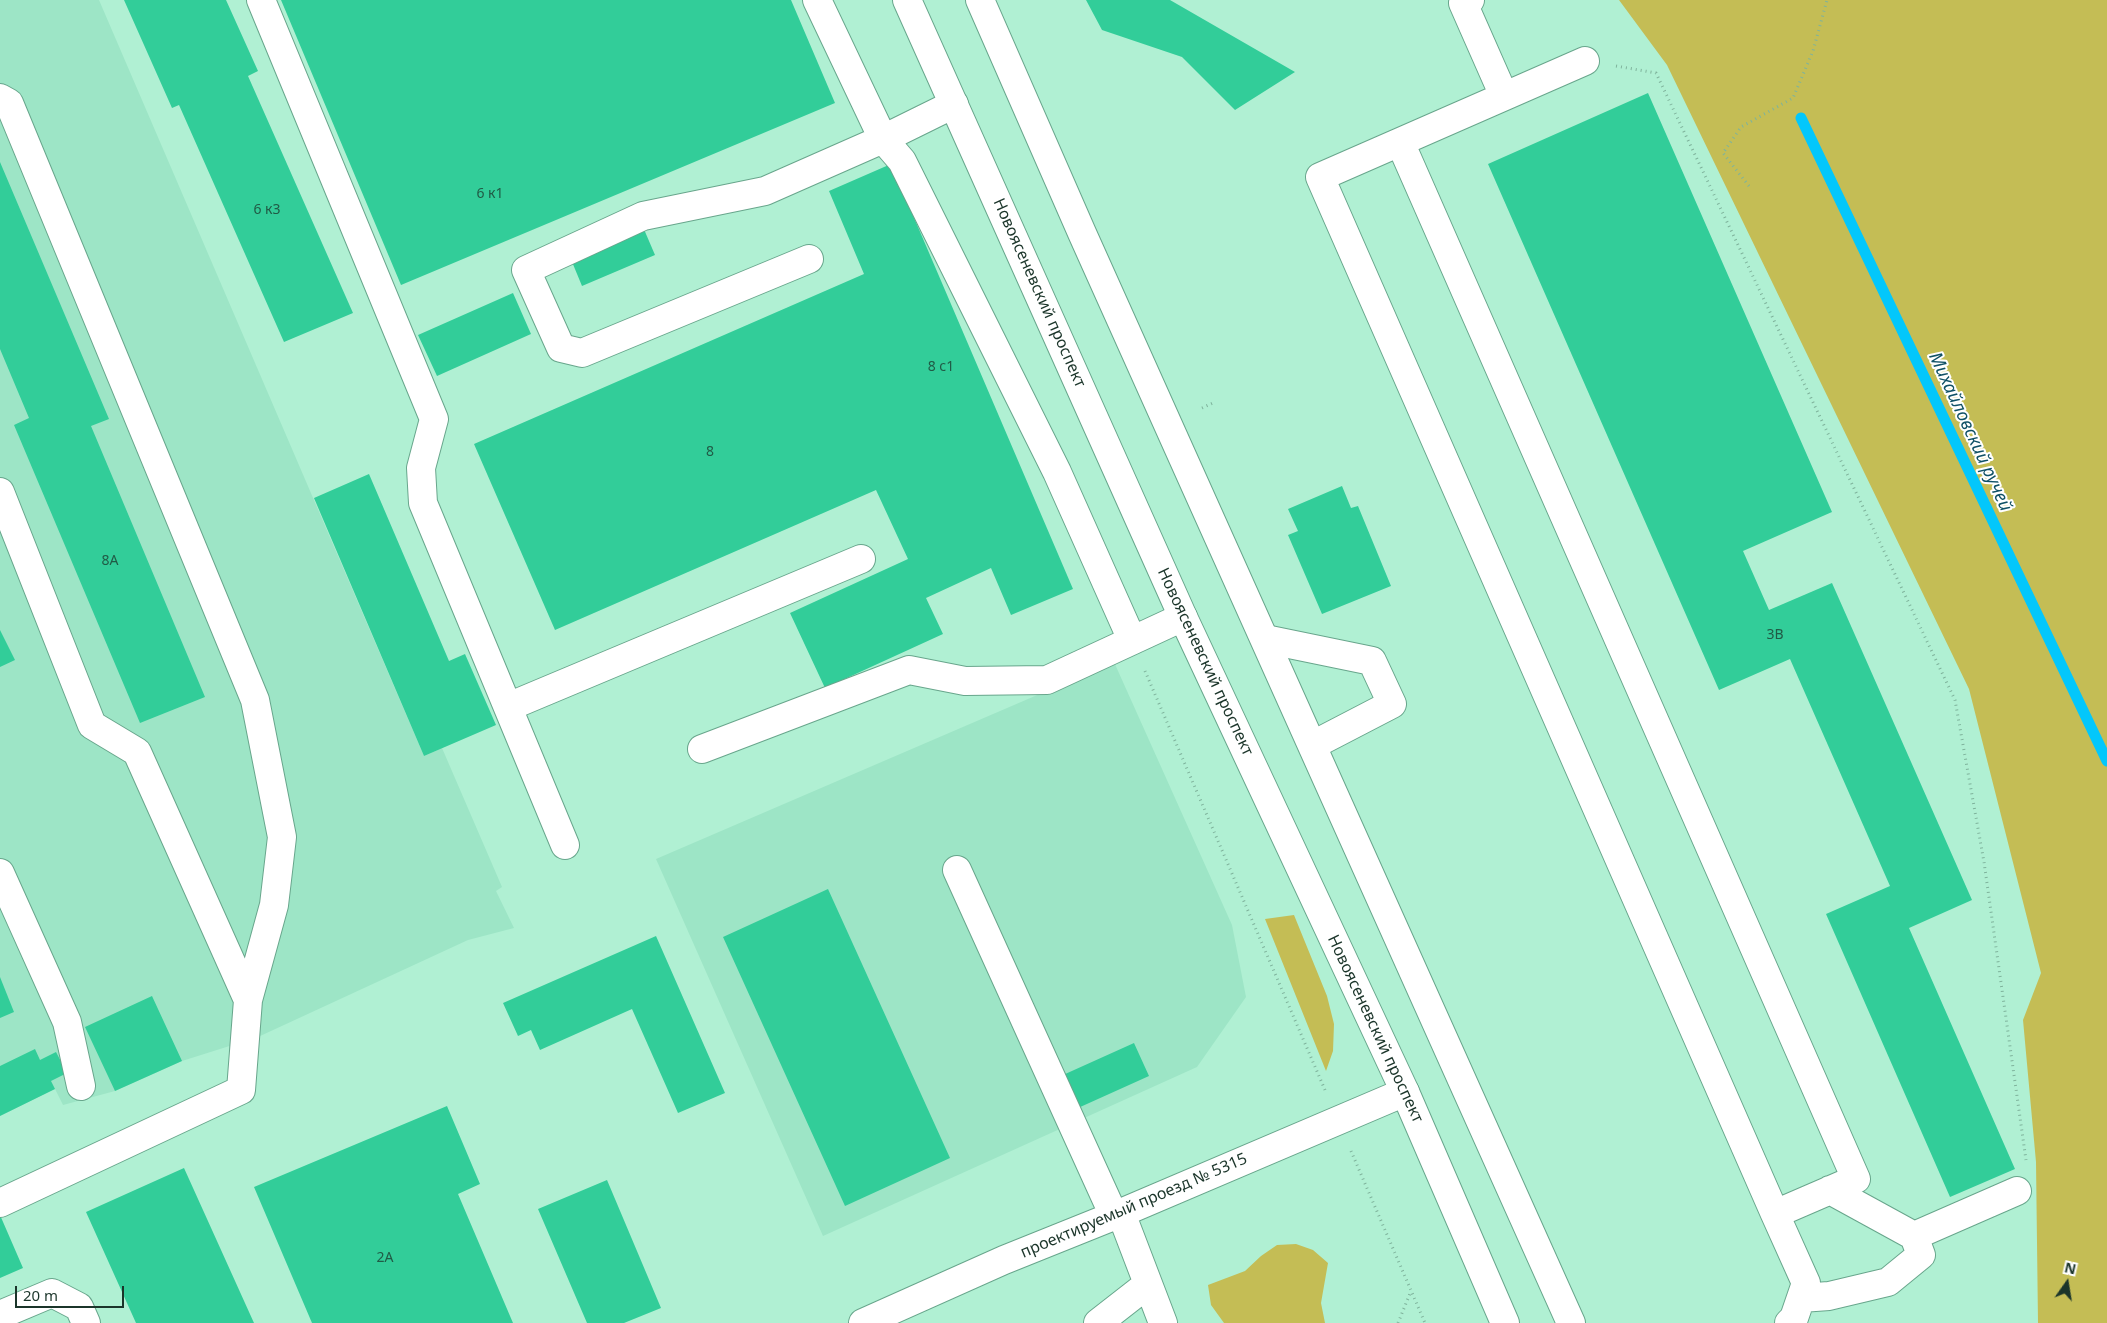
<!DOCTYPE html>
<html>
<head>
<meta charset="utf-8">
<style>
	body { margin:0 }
	#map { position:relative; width:2107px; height:1323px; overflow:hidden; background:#b0f0d3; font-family:"Noto Sans",sans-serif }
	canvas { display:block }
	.north { position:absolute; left:2042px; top:1258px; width:50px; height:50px; -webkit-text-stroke:4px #fff; paint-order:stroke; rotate:13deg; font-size:14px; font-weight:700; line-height:20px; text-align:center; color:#1b352a }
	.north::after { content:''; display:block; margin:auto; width:18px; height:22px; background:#1b352a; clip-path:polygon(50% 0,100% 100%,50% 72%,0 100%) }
	.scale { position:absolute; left:15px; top:1286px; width:109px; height:22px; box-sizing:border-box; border:2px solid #1b352a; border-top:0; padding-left:6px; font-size:15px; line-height:18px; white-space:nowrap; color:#1b352a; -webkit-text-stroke:4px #fff; paint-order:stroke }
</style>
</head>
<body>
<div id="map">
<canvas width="2107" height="1323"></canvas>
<div class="north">N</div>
<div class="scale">20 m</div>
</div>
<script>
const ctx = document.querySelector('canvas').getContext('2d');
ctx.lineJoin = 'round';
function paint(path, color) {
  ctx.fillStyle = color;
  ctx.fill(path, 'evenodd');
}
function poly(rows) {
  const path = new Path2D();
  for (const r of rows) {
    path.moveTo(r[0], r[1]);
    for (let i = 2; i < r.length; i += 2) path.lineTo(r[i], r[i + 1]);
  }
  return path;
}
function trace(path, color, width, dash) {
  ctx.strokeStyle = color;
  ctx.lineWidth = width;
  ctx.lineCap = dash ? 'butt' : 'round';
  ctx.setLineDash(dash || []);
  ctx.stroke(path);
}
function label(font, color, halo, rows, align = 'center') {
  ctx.font = font + ' "Noto Sans",sans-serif';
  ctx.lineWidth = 4;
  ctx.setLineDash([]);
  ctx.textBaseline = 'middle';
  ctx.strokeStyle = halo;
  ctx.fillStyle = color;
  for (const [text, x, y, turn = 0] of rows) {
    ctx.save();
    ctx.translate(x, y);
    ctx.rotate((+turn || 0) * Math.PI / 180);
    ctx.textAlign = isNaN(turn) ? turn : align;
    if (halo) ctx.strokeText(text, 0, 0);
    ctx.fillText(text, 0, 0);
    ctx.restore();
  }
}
paint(poly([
	[0,0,99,0,424,756,442,748,502,887,496,891,514,928,468,940,258,1037,182,1061,115,1091,63,1105,55,1089,0,1116],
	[1114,662,1232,925,1246,997,1197,1067,823,1236,656,859]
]), '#9de5c6');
paint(poly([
	[1619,0,2107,0,2107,1323,2038,1323,2036,1162,2023,1020,2041,973,1969,689,1667,65],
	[1294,915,1327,996,1334,1024,1333,1051,1326,1071,1265,919],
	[1296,1244,1313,1250,1328,1263,1321,1303,1325,1323,1224,1323,1211,1305,1208,1285,1245,1271,1261,1256,1277,1245]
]), '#c4bd55');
trace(poly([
	[1801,118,2107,761]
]), '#03c7fb', 11);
paint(poly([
	[124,0,226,0,258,71,248,76,353,313,284,342,179,105,172,108],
	[281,0,791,0,835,103,401,285],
	[1086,0,1170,0,1295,72,1235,110,1182,57,1102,30],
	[1648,93,1832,512,1743,551,1769,610,1832,583,1972,900,1909,928,2015,1169,1950,1197,1826,914,1890,886,1790,659,1719,690,1488,164],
	[0,162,109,419,91,426,205,697,140,723,14,425,29,418,0,349],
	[891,164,1073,589,1011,615,991,568,926,598,943,634,825,688,790,613,908,559,876,490,555,630,474,444,864,274,829,191],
	[643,227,655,255,582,286,570,257],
	[513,293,531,334,437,376,418,335],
	[369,474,449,661,465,654,496,725,424,756,314,498],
	[1342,486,1351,508,1358,506,1391,586,1322,614,1288,535,1298,531,1288,509],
	[0,630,15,660,0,667],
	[828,889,950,1158,845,1206,723,937],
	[656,936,725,1093,678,1113,632,1009,540,1050,531,1030,518,1036,503,1003],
	[0,977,14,1012,0,1018],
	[152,996,182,1061,115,1091,85,1027],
	[1134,1043,1149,1076,1078,1108,1063,1075],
	[35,1049,40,1060,56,1052,67,1073,51,1081,55,1089,0,1116,0,1066],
	[447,1106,480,1184,458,1194,513,1323,312,1323,254,1187],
	[184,1168,254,1323,136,1323,86,1212],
	[607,1180,661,1308,624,1323,587,1323,538,1209],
	[0,1215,23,1268,0,1278]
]), '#32cd99');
const minor = poly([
	[261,0,434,419,421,468,423,503,565,845],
	[817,0,883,139,902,161,1057,472,1132,640],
	[1470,0,1463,3,1504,96],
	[0,98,9,103,255,700,282,837,274,905,248,1000,241,1090,0,1203],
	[1400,142,1585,61],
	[809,259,582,353,561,348,526,270,643,216,765,191,883,139,954,104],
	[0,492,92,725,137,752,248,1000],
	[1265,639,1372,661,1392,704,1313,745],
	[508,707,861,559],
	[702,749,909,670,965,681,1047,680,1183,617],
	[957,870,1114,1216],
	[0,873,67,1022,81,1086],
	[1121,1213,1163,1323],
	[1775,1214,1856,1179,1400,142,1320,177,1775,1214,1806,1283,1794,1318,1789,1323],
	[1914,1236,2017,1191],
	[1801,1298,1829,1296,1888,1282,1921,1255,1914,1236,1830,1190],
	[0,1315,52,1293,79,1307,86,1323],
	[863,1323,1004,1260,1121,1213,1405,1092],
	[1098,1323,1148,1284]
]);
const major = poly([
	[907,0,1183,617,1405,1092,1505,1323],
	[980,0,1082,233,1571,1323]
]);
trace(minor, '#68a68c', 30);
trace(major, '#68a68c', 30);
trace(poly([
	[1616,66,1656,73,1955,700,1984,862,2026,1160],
	[1749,186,1723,153,1741,127,1793,98,1813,51,1827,0],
	[1202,408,1215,402],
	[1145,671,1325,1090],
	[1351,1151,1425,1323],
	[1398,1323,1411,1291]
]), '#7fb39c', 3, [1, 4]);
trace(minor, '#fff', 28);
trace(major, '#fff', 28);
label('14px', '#215b46', null, [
	["6 к1",490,194],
	["6 к3",267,210],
	["8 с1",941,367],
	["8",710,452],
	["8А",110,561],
	["3В",1775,635],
	["2А",385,1258]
]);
label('16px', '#1b352a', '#fff', [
	["Новоясеневский проспект",1039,293,66],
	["Новоясеневский проспект",1205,662,65],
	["Новоясеневский проспект",1375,1029,65],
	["проектируемый проезд № 5315",1134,1206,-23]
]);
label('italic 18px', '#105166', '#fff', [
	["Михайловский ручей",1970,432,65]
]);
</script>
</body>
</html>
